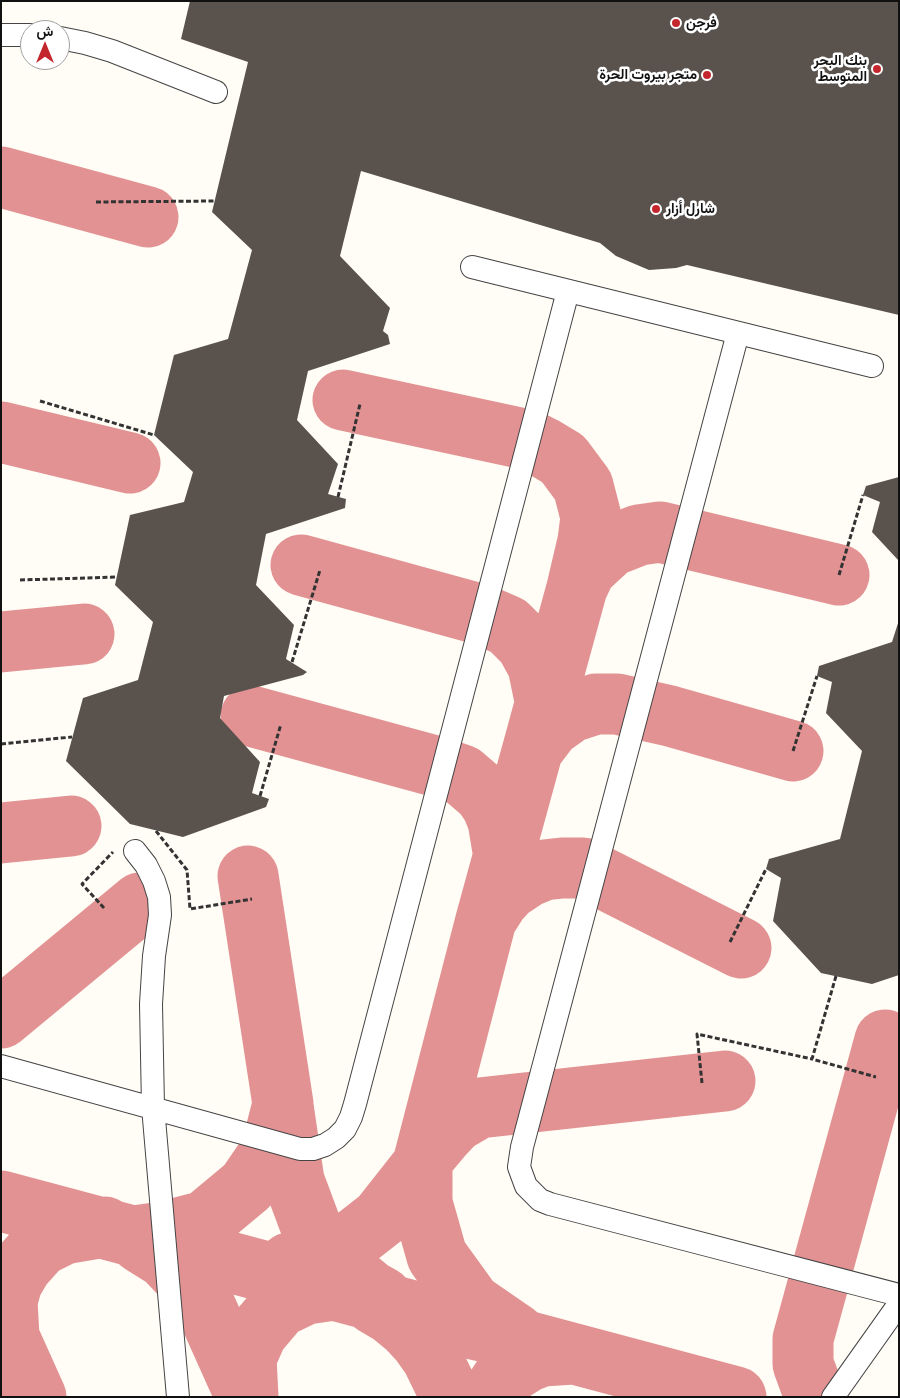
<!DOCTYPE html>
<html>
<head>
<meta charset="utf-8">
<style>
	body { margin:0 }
	#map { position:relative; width:900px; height:1398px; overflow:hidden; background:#fffdf5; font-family:"Roboto Serif",Vazirmatn,serif }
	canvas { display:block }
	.frame { position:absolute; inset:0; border:2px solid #111; pointer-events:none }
	.north { position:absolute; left:20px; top:20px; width:50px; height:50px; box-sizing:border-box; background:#fff; border:1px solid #a0a0a0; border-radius:50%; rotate:0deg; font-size:14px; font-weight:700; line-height:20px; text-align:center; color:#111 }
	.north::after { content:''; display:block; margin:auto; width:18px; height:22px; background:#c4262e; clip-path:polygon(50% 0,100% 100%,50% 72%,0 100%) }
</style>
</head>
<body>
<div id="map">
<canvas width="900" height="1398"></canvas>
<div class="frame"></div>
<div class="north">ش</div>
</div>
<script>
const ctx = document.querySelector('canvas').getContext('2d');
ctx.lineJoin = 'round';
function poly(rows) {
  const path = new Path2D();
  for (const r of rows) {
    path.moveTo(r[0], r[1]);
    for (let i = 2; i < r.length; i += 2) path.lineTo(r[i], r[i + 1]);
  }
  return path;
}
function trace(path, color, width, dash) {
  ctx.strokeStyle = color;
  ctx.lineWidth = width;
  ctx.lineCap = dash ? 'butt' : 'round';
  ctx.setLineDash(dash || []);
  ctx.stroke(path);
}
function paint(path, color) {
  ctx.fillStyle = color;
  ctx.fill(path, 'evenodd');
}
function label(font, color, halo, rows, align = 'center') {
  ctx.font = font + ' "Roboto Serif",Vazirmatn,serif';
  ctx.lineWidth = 5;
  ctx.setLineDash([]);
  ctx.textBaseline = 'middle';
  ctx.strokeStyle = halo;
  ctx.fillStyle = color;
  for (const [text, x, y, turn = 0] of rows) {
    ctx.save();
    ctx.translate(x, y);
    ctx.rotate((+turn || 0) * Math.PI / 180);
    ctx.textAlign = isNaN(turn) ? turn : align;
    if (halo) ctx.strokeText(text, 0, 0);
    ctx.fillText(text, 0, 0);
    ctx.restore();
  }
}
trace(poly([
	[1,177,148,217],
	[343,400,529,440,543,447,563,459,583,486,591,517,588,541,577,588,486,920,425,1156],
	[1,432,130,463],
	[301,565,483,615,508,626,526,644,538,666,545,700],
	[577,588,586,569,611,546,639,535,660,532,839,575],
	[1,642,84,634],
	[251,716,442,768,462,775,483,793,492,806,498,821,504,857],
	[534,748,550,727,571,712,596,704,617,704,670,716,793,751],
	[1,833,71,826],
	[486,920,498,901,509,889,527,877,544,870,562,868,583,868,741,948],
	[1,1018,140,903],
	[283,1106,294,1181,313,1232,325,1253,371,1291,382,1297],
	[1,1201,409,1310,460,1326,526,1341,736,1397],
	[134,1236,163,1232,205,1221,247,1186,271,1151,283,1104,248,876],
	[141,1243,165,1258,189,1283,202,1299,246,1397],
	[289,1263,314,1258,349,1243,381,1218,422,1166],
	[374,1304,391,1314,408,1328,420,1341,432,1358,451,1397],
	[1,1323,9,1337,7,1301,12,1283,22,1266,40,1246,64,1234,105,1227],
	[516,1334,471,1303,437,1256,422,1203,422,1166,425,1156,441,1137,455,1122,479,1108,725,1081],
	[9,1337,36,1397],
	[248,1397,246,1358,257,1333,279,1307,306,1294,334,1290],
	[490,1397,503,1377,527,1362,542,1356,573,1354],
	[815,1397,803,1364,803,1339,885,1040]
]), '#e29292', 61);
paint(poly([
	[190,1,899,1,899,315,687,265,676,268,649,270,616,256,600,243,361,171,340,256,390,308,383,331,388,335,390,344,308,371,297,420,338,464,328,494,346,499,345,508,266,534,256,585,294,625,286,659,307,672,303,675,224,696,220,718,260,762,252,793,269,799,266,807,183,837,130,824,66,761,83,698,138,680,153,622,115,585,130,515,184,502,193,472,154,435,174,355,228,339,252,250,212,212,248,62,181,39],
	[899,477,899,561,872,532,880,502,863,495,866,486],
	[899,620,899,975,872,984,821,973,773,921,781,878,766,869,769,859,840,839,862,751,826,713,832,682,817,676,819,666,892,642]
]), '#5a524d');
const minor = poly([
	[1,35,30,35],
	[60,38,85,43,112,51,216,92],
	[472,267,872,366],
	[738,333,522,1147,519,1167,526,1186,540,1200,550,1204,899,1295],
	[135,851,146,865,154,881,159,897,160,915,154,956,151,1004,153,1107,178,1397],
	[1,1066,300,1149,313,1149,325,1145,336,1138,345,1129,351,1117,355,1104,568,291],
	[833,1397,899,1304]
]);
trace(minor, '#444', 24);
trace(poly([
	[96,202,214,201],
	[40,401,154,435],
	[338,497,360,404],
	[839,575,863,495],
	[20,580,117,577],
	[292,662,320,570],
	[1,744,72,737],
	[793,751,817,676],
	[260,796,281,724],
	[156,831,187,870,190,909,252,899],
	[104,908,82,884,113,852],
	[730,942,766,869],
	[836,976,812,1059,876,1077],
	[702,1083,697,1034,812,1059]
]), '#333', 3, [5, 2.5]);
trace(minor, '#fff', 22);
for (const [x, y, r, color] of [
	[676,23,5,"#c4262e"],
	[877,69,5,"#c4262e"],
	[707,75,5,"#c4262e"],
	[656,209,5,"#c4262e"]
]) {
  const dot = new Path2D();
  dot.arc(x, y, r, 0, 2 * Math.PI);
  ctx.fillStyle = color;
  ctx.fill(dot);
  trace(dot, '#fff', 2);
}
label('bold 14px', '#111', '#fff', [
	["فرجن",686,23],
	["بنك البحر",867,61,"right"],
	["المتوسط",867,77,"right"],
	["متجر بيروت الحرة",697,75,"right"],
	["شارل أزار",666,209]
], 'left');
</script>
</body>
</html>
